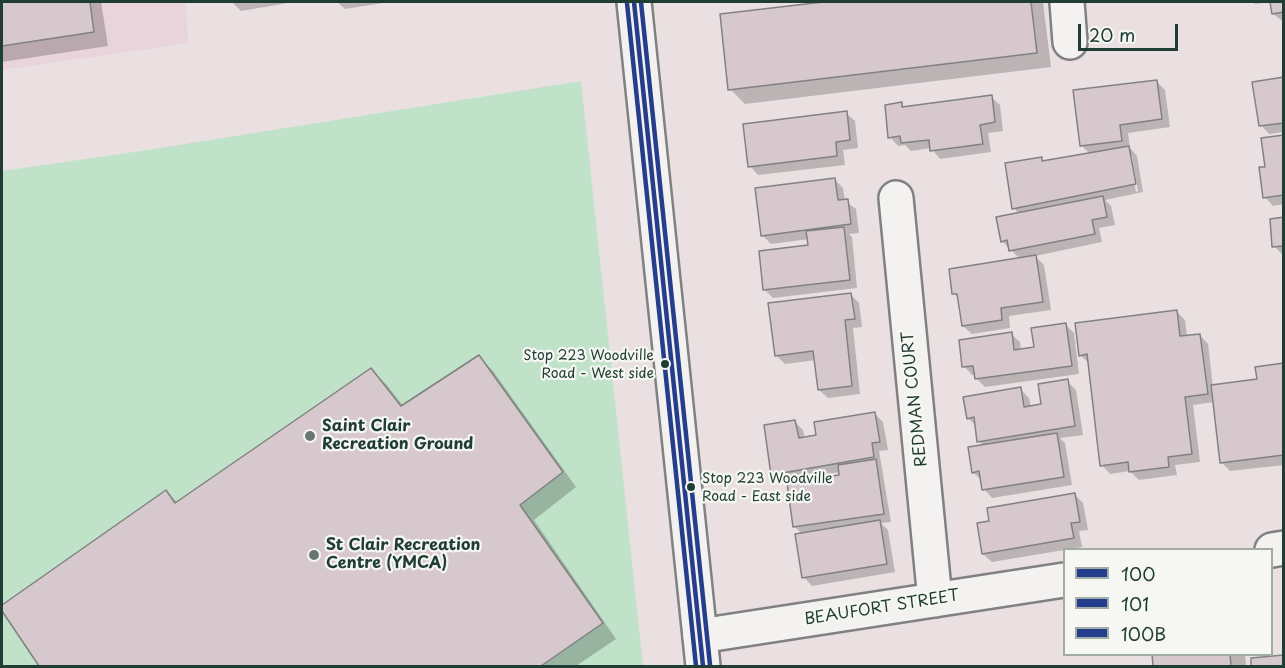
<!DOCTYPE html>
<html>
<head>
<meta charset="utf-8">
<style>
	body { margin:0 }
	#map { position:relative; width:1285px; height:668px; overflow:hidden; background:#eae0e2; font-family:"Playpen Sans",sans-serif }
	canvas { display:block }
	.frame { position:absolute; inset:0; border:3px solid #1f3d34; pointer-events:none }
	.legend { position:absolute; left:1063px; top:548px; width:210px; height:108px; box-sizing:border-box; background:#f6f6f2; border:2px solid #a0aca6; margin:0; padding:8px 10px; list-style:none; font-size:18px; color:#1f3d34 }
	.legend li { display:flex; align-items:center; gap:12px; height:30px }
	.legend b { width:30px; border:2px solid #a0aca6 }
	.scale { position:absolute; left:1078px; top:24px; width:100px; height:27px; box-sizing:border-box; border:3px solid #1f3d34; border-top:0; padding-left:8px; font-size:18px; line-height:21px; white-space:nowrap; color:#1f3d34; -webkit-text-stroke:4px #f6f6f2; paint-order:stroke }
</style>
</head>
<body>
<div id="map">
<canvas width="1285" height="668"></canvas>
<div class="frame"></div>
<ul class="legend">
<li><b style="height:8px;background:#243e8c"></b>100</li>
<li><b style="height:8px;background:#243e8c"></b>101</li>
<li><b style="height:8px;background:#243e8c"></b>100B</li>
</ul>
<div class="scale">20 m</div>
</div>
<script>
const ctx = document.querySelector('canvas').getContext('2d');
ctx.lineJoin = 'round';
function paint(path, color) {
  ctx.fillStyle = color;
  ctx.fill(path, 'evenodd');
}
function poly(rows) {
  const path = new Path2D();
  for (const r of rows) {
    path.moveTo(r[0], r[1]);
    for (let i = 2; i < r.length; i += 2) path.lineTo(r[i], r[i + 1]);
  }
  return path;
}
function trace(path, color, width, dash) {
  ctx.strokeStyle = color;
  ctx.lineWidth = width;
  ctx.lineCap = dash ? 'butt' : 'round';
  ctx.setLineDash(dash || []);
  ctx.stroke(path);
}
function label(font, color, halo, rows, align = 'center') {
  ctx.font = font + ' "Playpen Sans",sans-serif';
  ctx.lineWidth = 4.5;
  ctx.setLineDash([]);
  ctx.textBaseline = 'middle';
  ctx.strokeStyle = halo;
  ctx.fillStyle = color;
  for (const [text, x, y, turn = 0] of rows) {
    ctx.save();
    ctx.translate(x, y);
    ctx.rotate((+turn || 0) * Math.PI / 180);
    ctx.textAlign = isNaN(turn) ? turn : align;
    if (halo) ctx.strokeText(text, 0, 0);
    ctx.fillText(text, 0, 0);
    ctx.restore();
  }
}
paint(poly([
	[2,2,185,2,189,43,2,70]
]), '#e8d4da');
paint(poly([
	[581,81,643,666,2,666,2,171,141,151]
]), '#bfe2c8');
paint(poly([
	[2,2,101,2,108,46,2,62],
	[232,2,294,2,241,11],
	[337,2,389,2,345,9],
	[835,2,1043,2,1051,67,745,104,730,89,721,15],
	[1253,2,1284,2,1284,22,1273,14,1271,2,1255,4],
	[1284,78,1284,132,1269,134,1261,125],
	[1156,81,1165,90,1170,127,1128,133,1130,148,1137,156,1143,192,1105,200,1111,206,1115,225,1099,228,1102,242,1035,256,1044,265,1051,310,1009,316,1010,328,972,334,963,326,959,299,954,293,1020,259,1002,241,1019,214,1014,208,1041,158,1045,162,1090,154,1082,146],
	[1129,155,1132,155,1138,191,1136,192],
	[991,97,1000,105,1003,131,988,133,991,152,940,159,931,148,911,151,905,145,898,146,890,137,901,104,906,108],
	[846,113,855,121,858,148,843,150,845,165,758,175,750,166],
	[1284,137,1284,204,1273,206,1265,197],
	[835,180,843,188,845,201,856,209,859,233,849,234,852,237,857,288,773,298,764,289,810,247,809,239,771,244,762,235],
	[1284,218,1284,254,1282,254,1274,246],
	[851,295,859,303,862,327,853,328,860,394,828,398,819,390,816,360,785,364,776,355],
	[1177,312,1185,320,1187,337,1200,335,1208,344,1213,387,1259,381,1284,365,1284,465,1230,471,1222,463,1214,402,1193,405,1200,462,1175,465,1177,475,1139,480,1130,471,1110,474,1102,465,1089,363,1080,355],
	[1066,325,1074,333,1079,374,985,387,976,378,976,375,972,375,964,366,1011,334,1020,342,1021,351,1036,349],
	[479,357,493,371,576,487,534,520,616,639,576,666,41,666,2,608,166,492,178,503,371,370,386,384,403,406],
	[1067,381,1076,390,1083,435,1060,438,1065,443,1072,485,992,498,984,489,983,482,973,472,983,446,979,441,976,426,968,418,1020,389,1029,398,1031,407,1043,405],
	[874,413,883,422,888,450,879,451,891,522,881,523,888,530,895,572,812,586,804,577,802,534,795,527,841,476,840,472,781,482,773,474,795,422,803,430,805,439,818,437],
	[1074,494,1083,503,1088,530,1079,531,1082,547,992,562,983,554],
	[1154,654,1245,654,1246,666,1155,666]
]), '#0003');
const building = poly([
	[2,2,90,2,94,32,2,46,2,2],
	[823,2,1031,2,1037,53,728,90,720,14,823,2],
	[1270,2,1284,2,1284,12,1272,14,1270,2],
	[1284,77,1284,123,1259,126,1252,82,1284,77],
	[1157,80,1162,119,1120,125,1122,141,1080,146,1073,90,1157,80],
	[992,95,995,122,980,125,983,144,930,151,929,140,901,143,900,136,888,138,885,105,902,102,902,107,992,95],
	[847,111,850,140,836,142,837,156,748,167,743,124,847,111],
	[1284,135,1284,195,1263,198,1259,167,1265,167,1261,138,1284,135],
	[1129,146,1136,184,1012,209,1005,163,1042,157,1042,161,1129,146],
	[835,178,838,200,848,199,851,224,761,236,755,188,835,178],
	[1103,196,1107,217,1092,220,1095,234,1009,251,1007,240,1001,242,996,217,1103,196],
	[1284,217,1284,246,1272,247,1270,219,1284,217],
	[844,227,850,280,763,290,759,251,808,245,806,231,844,227],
	[1036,255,1043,302,1001,308,1002,320,962,326,957,294,952,294,949,269,1036,255],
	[851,293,855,319,845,320,852,386,818,390,813,351,775,356,768,303,851,293],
	[1177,310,1180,336,1200,334,1208,394,1185,397,1192,454,1168,457,1169,467,1129,472,1128,462,1100,466,1087,354,1079,356,1075,323,1177,310],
	[1066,323,1072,366,975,379,973,366,962,367,959,340,1012,332,1014,350,1034,347,1031,328,1066,323],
	[479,355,563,472,520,505,603,623,541,666,39,666,2,611,2,605,166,490,175,503,371,368,401,406,479,355],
	[1284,363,1284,455,1220,463,1211,385,1257,379,1255,367,1284,363],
	[1068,379,1075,426,977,442,974,417,967,419,963,397,1021,387,1024,407,1041,404,1038,384,1068,379],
	[875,412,880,442,872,443,874,457,771,475,764,425,795,420,799,438,816,435,814,422,875,412],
	[1057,433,1064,477,982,490,979,471,972,473,968,447,1057,433],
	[876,459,884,514,793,527,787,483,839,475,838,465,876,459],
	[1075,493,1080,522,1071,523,1074,538,982,554,977,523,989,521,987,508,1075,493],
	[880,520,887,564,802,578,795,534,880,520],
	[1152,654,1230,654,1231,666,1153,666,1152,654],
	[1284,655,1284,666,1251,666,1251,658,1284,655]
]);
paint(building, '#d7c8cd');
trace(building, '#808180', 1.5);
const minor = poly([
	[1067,2,1070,42],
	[896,198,935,600],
	[1272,550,1284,548],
	[700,636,1064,580]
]);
const major = poly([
	[634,2,703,666]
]);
trace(minor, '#808180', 38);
trace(major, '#808180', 38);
trace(minor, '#f3f2f0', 33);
trace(major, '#f3f2f0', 33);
trace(poly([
	[634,2,703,666]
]), '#243e8c', 4.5);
trace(poly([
	[627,3,696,666]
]), '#243e8c', 4.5);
trace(poly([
	[641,2,710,665]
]), '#243e8c', 4.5);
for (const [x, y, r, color] of [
	[665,364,5,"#1f3d34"],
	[310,436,6,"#667671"],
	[691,487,5,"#1f3d34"],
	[314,555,6,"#667671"]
]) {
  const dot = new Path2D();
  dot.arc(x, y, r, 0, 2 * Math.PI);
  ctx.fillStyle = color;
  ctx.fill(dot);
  trace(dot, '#f6f6f2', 2);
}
label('14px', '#1f3d34', '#f6f6f2', [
	["Stop 223 Woodville",654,356],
	["Road - West side",654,374],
	["Stop 223 Woodville",702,479,"left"],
	["Road - East side",702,497,"left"]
], 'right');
label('16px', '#1f3d34', '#f6f6f2', [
	["REDMAN COURT",915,399,-96],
	["BEAUFORT STREET",882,608,-9]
]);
label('bold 16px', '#1f3d34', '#f6f6f2', [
	["Saint Clair",322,427],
	["Recreation Ground",322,445],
	["St Clair Recreation",326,546],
	["Centre (YMCA)",326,564]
], 'left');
</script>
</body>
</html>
